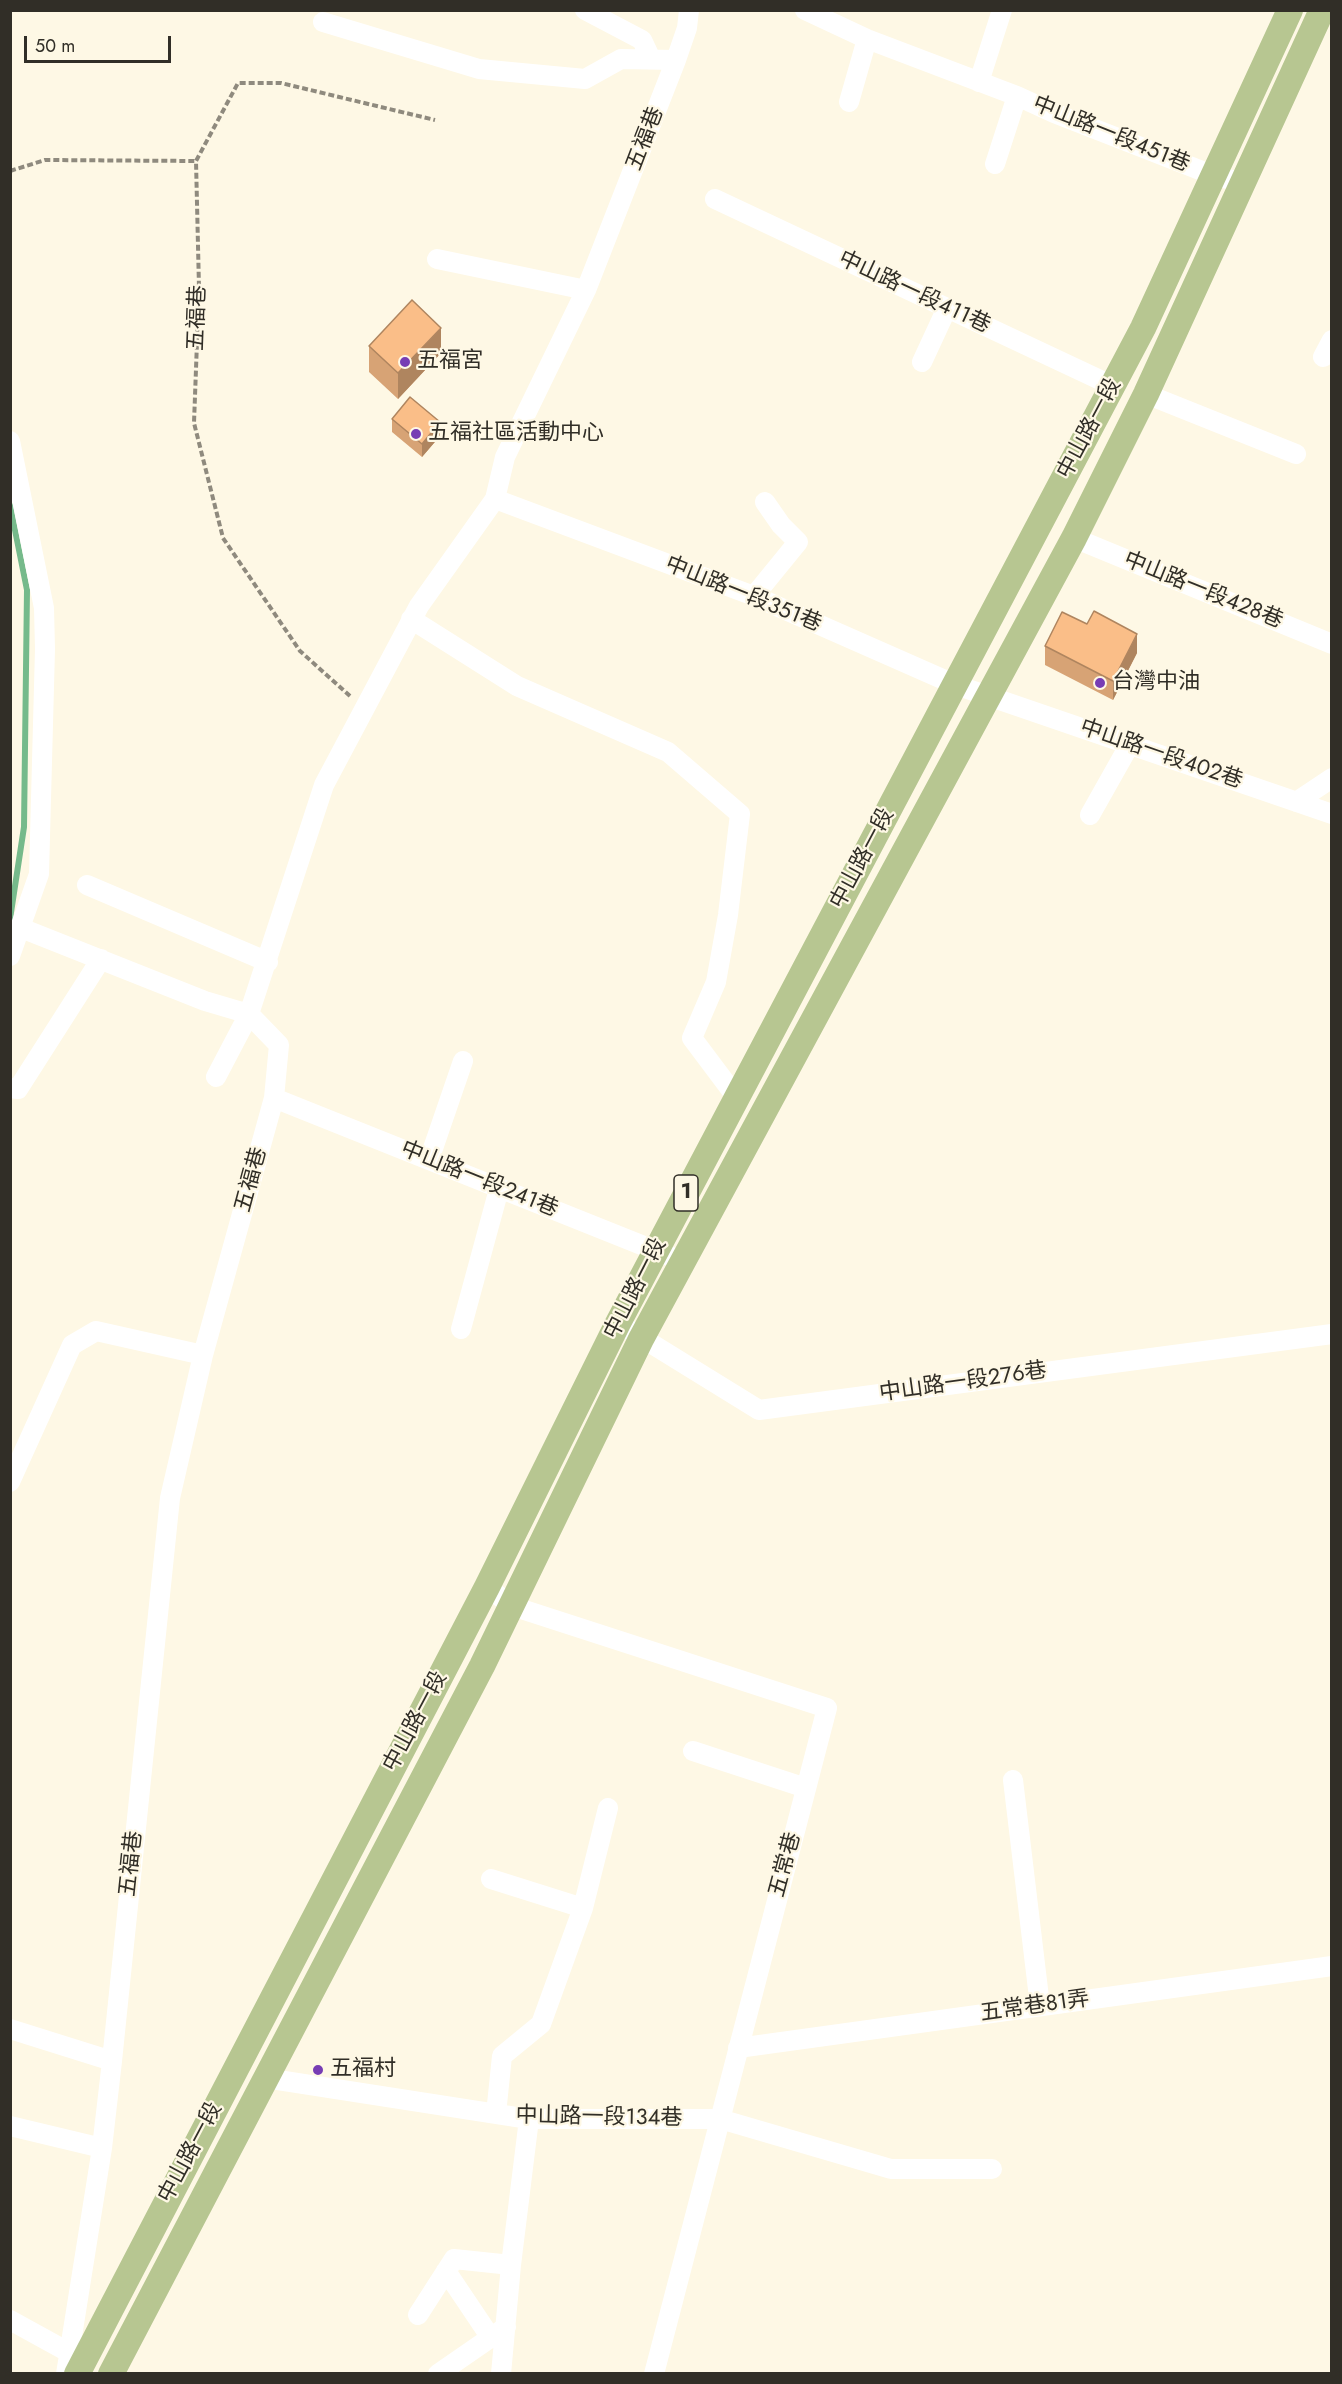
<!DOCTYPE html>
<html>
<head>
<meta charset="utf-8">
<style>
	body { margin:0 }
	#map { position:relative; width:1342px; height:2384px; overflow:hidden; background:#fef8e5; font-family:Jost,sans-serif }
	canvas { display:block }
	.frame { position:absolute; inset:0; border:12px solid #312e27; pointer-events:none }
	.scale { position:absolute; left:24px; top:36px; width:147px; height:27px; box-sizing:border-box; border:3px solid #312e27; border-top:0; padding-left:8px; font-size:18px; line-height:21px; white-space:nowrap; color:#312e27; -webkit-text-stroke:4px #fef8e5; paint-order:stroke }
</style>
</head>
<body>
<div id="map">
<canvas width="1342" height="2384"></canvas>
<div class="frame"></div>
<div class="scale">50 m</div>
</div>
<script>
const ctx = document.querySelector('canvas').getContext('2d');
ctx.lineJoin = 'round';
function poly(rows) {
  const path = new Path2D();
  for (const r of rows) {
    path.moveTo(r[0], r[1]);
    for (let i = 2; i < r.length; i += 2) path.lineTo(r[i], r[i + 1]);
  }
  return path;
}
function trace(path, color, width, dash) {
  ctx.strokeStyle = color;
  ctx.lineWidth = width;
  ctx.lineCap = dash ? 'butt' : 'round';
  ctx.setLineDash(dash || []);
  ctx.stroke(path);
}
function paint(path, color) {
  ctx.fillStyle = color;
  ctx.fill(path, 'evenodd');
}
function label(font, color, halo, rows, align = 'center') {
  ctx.font = font + ' Jost,"Noto Sans TC",sans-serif';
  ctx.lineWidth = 4.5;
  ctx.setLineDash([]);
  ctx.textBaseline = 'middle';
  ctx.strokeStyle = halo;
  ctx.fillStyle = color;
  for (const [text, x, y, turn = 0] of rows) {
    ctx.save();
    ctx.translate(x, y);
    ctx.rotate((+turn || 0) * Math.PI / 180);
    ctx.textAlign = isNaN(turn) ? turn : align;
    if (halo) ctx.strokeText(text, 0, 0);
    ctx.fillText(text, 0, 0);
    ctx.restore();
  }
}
trace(poly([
	[10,505,27,590,24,827,10,919]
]), '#76ba8b', 6);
trace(poly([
	[10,171,45,160,196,161],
	[350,696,300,651,223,538,194,423,199,288,196,161,238,83,281,83,435,120]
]), '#8f8a7e', 4, [6, 3]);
trace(poly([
	[585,10,642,40,651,59],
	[805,10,867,39,1017,96,1054,113,1215,176,1245,183],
	[323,22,479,69,585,79,621,59,676,60],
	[979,82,1002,10],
	[849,102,867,39],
	[995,164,1017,96],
	[715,199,1113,386],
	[437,259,586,290],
	[1323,357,1332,340],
	[922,362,947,308],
	[1146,394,1296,454],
	[10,441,44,608,45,649,39,874,10,956],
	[495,499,754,596,956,685,1332,814],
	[1074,538,1332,644],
	[754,596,798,542,781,525,765,502],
	[411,619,517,686,668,752,740,814,728,915,716,982,692,1038,737,1098],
	[1296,802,1332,778],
	[1090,815,1130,744],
	[87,885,268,962],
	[21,928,205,1001,249,1014,216,1077],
	[10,1088,18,1089,101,959],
	[274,1098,684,1262],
	[429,1160,463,1061],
	[618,1323,759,1410,1332,1334],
	[461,1329,499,1189],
	[10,1482,72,1345,96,1331,203,1355],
	[487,1587,512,1606,827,1708,654,2374],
	[693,1751,806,1788],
	[1013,1780,1040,2006],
	[491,1879,583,1908],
	[10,2029,112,2061],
	[738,2048,1332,1966],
	[265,2078,529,2119,720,2119,891,2169,992,2169],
	[496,2114,502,2056,541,2024,583,1908,608,1808],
	[10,2126,102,2148],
	[446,2271,491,2338],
	[418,2315,454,2259,511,2265],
	[10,2320,70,2353],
	[66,2374,102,2148,112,2061,170,1498,203,1355,274,1098,279,1045,249,1014,324,785,419,606,495,499,505,457,586,290,676,60,687,28,689,10],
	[438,2374,506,2327],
	[501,2374,511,2265,529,2119]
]), '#fff', 20);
trace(poly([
	[77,2374,487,1587,618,1323,1143,328,1290,10],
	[111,2374,482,1666,641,1339,1074,538,1146,394,1322,10]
]), '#b7c691', 26);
paint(poly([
	[369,346,441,353,398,399,369,372],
	[392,419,440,436,422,457,392,432],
	[1045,646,1137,653,1113,700,1045,665]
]), '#d7a375');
paint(poly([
	[441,328,441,353,398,399,398,373],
	[440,422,440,436,422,457,422,444],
	[1137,634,1137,653,1113,700,1113,681]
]), '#af855f');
const building = poly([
	[412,300,441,328,398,373,369,346,412,300],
	[410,397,440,422,422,444,392,419,410,397],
	[1094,611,1137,634,1113,681,1045,646,1062,612,1087,624,1094,611]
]);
paint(building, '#fabe88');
trace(building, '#af855f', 1.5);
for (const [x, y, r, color] of [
	[405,362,6,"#773db4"],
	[416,434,6,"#773db4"],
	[1100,683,6,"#773db4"],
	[318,2070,6,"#773db4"]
]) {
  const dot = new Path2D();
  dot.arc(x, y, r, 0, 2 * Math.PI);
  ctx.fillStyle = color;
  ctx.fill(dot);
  trace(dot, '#fef8e5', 2);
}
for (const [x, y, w] of [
	[686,1193,24]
]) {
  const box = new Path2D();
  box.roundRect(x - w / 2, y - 18, w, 36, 4.5);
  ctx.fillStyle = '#fef8e5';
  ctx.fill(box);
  trace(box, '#312e27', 1.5);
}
label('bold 21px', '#312e27', null, [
	["1",686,1193]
]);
label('22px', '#312e27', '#fef8e5', [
	["中山路一段451巷",1111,135,22],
	["五福巷",646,139,-69],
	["中山路一段411巷",914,293,25],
	["五福巷",198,318,-88],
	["中山路一段",1090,429,-62],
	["中山路一段428巷",1203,591,22],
	["中山路一段351巷",743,595,22],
	["中山路一段402巷",1161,755,19],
	["中山路一段",863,859,-62],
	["五福巷",252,1180,-75],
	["中山路一段241巷",479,1180,22],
	["中山路一段",636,1289,-63],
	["中山路一段276巷",963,1383,-8],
	["中山路一段",416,1722,-62],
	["五福巷",132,1864,-84],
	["五常巷",786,1865,-75],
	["五常巷81弄",1035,2007,-8],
	["中山路一段134巷",599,2118,1],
	["中山路一段",191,2153,-62]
]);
label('22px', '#312e27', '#fef8e5', [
	["五福宮",417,362],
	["五福社區活動中心",428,434],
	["台灣中油",1112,683],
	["五福村",330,2070]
], 'left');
</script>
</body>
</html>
